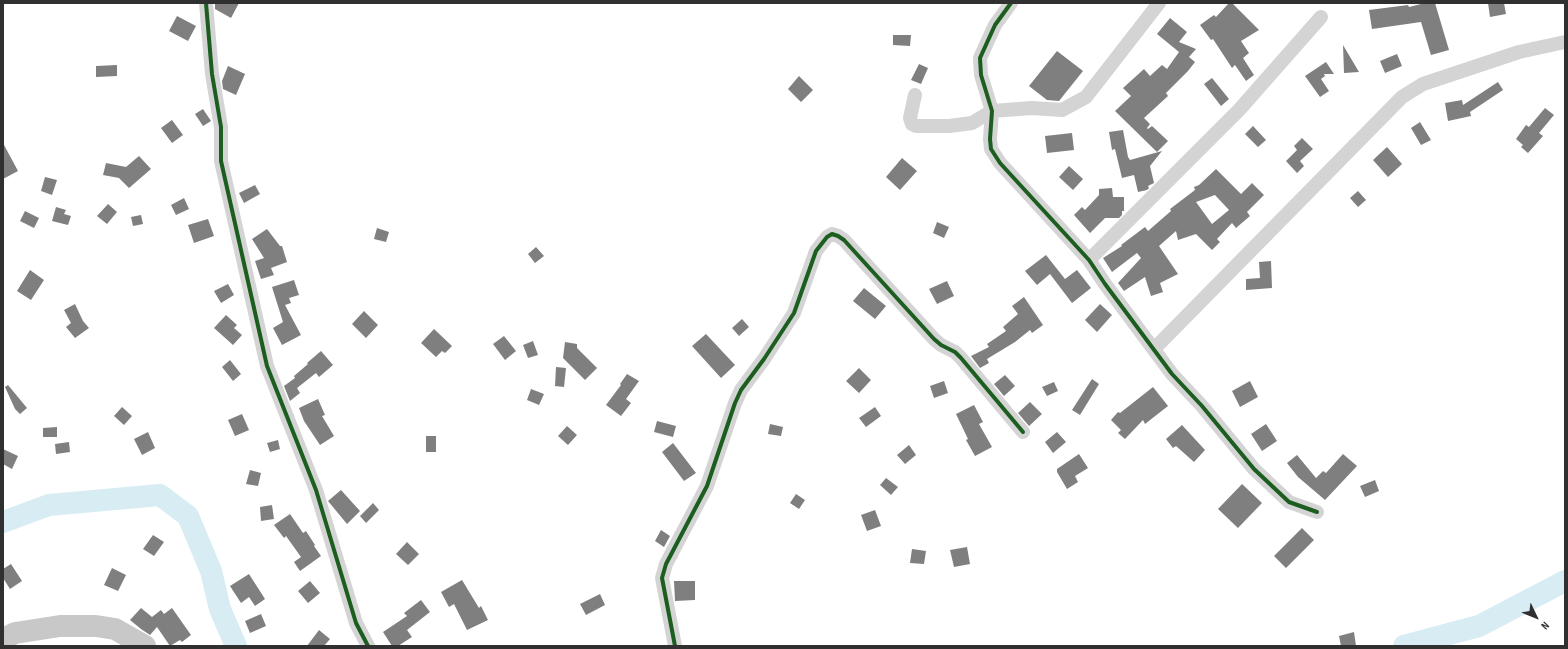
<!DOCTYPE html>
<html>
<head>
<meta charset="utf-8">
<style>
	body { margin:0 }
	#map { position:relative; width:1568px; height:649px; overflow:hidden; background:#fff; font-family:"Sofia Sans Condensed",sans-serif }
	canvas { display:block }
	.frame { position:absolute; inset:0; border:4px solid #303030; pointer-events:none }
	.north { position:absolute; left:1516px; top:597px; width:40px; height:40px; -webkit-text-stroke:3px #fff; paint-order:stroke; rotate:133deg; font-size:11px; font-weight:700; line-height:16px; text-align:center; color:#303030 }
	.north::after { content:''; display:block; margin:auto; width:14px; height:18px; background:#303030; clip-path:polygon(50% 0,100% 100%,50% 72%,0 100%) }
</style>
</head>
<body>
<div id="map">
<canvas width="1568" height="649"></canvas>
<div class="frame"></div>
<div class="north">N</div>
</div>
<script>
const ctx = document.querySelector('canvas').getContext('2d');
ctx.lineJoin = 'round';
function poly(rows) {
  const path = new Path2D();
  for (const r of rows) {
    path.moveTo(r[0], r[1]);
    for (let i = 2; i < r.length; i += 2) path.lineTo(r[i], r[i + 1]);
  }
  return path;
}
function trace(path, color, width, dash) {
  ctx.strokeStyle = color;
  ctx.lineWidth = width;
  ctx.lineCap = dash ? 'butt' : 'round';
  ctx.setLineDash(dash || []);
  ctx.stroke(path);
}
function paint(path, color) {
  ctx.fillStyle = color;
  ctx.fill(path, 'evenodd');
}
trace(poly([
	[3,522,49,505,160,495,188,516,211,571,220,609,236,646],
	[1404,646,1479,626,1565,581]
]), '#d8ecf4', 22);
paint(poly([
	[215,3,239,3,231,18,215,9],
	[1229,3,1232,3,1259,30,1241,41,1249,53,1243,58,1254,75,1246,81,1235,65,1232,68,1213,39,1211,40,1200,25,1214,15,1216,17],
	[1425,3,1435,3,1449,50,1431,55,1421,22,1372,29,1369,10,1408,5,1409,7],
	[1488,3,1504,3,1506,14,1490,17],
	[177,16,196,26,188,41,169,31],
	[1170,18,1187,32,1179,42,1196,49,1189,57,1195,62,1188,71,1166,93,1168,96,1144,118,1150,124,1147,128,1148,129,1152,126,1168,141,1157,152,1115,111,1131,96,1123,88,1144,69,1150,76,1162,65,1167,69,1179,52,1157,34],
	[893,35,911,35,910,46,893,45],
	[1343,45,1359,72,1344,73],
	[1057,51,1083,71,1059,101,1047,100,1029,86],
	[1397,54,1402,66,1385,73,1380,61],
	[1326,62,1334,74,1324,74,1325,76,1321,79,1329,91,1320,97,1305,76],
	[919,64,928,68,921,84,911,80],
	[117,65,117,76,96,77,96,66],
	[228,66,245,74,236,95,223,89,222,81],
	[799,76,813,90,801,102,788,89],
	[1212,78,1229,99,1221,106,1204,84],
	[1498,82,1503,90,1470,112,1471,116,1448,121,1445,103,1462,100,1463,105],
	[1545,108,1554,115,1539,133,1543,136,1528,153,1521,147,1523,145,1516,139,1526,125,1529,127],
	[203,109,211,121,203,126,195,114],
	[172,120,183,135,172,143,161,128],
	[1420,122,1431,140,1421,145,1411,128],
	[1253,126,1266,140,1258,147,1245,134],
	[1123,130,1128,157,1130,160,1162,151,1150,166,1154,183,1148,186,1149,188,1147,190,1138,192,1134,175,1122,178,1115,149,1112,150,1109,132],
	[1072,133,1074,150,1047,153,1045,136],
	[1302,138,1313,149,1300,161,1304,166,1297,173,1286,161,1297,150,1294,146],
	[3,143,18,171,3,179],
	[1387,147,1402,164,1388,177,1373,160],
	[139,156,151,169,129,188,119,178,103,175,106,163,126,167],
	[902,158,917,171,900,190,886,177],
	[1069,166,1083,179,1073,190,1059,177],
	[1216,169,1241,194,1252,183,1264,195,1247,212,1250,216,1236,228,1232,223,1217,239,1220,242,1212,250,1196,234,1178,240,1176,231,1159,246,1178,274,1160,283,1163,292,1151,296,1145,277,1124,291,1118,283,1141,258,1137,253,1112,272,1103,258,1122,246,1121,245,1145,227,1148,231,1171,211,1170,209,1195,190,1194,187,1199,185],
	[1215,195,1229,210,1212,224,1196,202],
	[45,177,57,180,52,195,41,191],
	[255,185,260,194,244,203,239,193],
	[1112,188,1113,197,1124,197,1124,211,1122,211,1122,215,1119,218,1105,218,1090,233,1074,215,1082,207,1085,210,1099,195,1099,189],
	[1358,191,1366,200,1358,207,1350,198],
	[184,198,189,209,176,215,171,205],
	[108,204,117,212,107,224,97,216],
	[56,207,66,210,64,214,71,216,68,225,52,221],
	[25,211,39,218,34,228,20,221],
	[141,215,143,224,133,226,131,217],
	[208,219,214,236,194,243,188,225],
	[937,222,949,227,944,238,933,233],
	[377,228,389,232,386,242,374,239],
	[267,229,280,246,282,246,287,262,271,268,274,275,261,279,255,261,264,258,252,239],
	[536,247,544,256,535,263,528,254],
	[1046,255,1065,279,1077,270,1091,288,1072,303,1050,274,1037,285,1025,271],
	[1271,261,1272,288,1246,290,1246,279,1260,278,1259,262],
	[30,270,44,280,31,300,17,291],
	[294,280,299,295,289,298,291,303,285,305,301,335,282,345,273,328,283,322,272,287],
	[947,281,954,296,937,304,929,289],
	[228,284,234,295,221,303,214,291],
	[864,288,886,306,875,319,853,301],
	[1024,297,1043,325,1032,333,1030,330,1015,342,987,359,989,363,980,368,971,356,989,347,987,344,1006,331,1003,327,1018,314,1012,306],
	[75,304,83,321,89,328,75,338,66,327,71,323,64,310],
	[1100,304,1112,315,1097,332,1085,320],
	[364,311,378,325,366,338,352,324],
	[226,315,237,325,234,328,242,335,233,345,214,328],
	[742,319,749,327,739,336,732,328],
	[434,329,452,346,445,353,442,351,436,357,421,343],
	[706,334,735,365,721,378,692,346],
	[504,336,516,351,505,360,493,344],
	[533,341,538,355,528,358,523,345],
	[565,342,577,344,577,348,597,368,585,380,563,358],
	[321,351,333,365,319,377,316,373,297,388,300,393,290,401,284,386,295,378,294,376,308,364,307,363],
	[230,360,241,374,233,381,222,367],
	[556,367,566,368,564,387,555,386],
	[859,368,871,380,859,393,846,381],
	[627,374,639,381,626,399,631,403,621,416,606,405,621,385,620,384],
	[1005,375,1015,386,1004,396,994,384],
	[1092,379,1099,384,1080,415,1072,410],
	[944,381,948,393,934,398,930,386],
	[1250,381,1258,397,1240,407,1232,391],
	[1054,382,1058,391,1047,396,1042,387],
	[8,385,27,408,20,414,15,409,5,387],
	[1153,387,1168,406,1145,424,1143,420,1125,439,1118,433,1121,430,1111,420,1118,412,1120,413],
	[531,389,544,394,539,405,527,400],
	[318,399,325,415,322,416,334,436,320,445,304,421,299,408],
	[1030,402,1042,414,1029,426,1018,413],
	[974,405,983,422,979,424,992,447,975,456,966,440,968,439,956,414],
	[122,407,132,416,124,425,114,416],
	[875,407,881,416,866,427,859,418],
	[242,414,249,430,235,436,228,420],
	[657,421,676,426,673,437,654,432],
	[770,424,783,427,781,436,768,434],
	[1266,424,1277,441,1262,451,1251,434],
	[1182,425,1205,450,1194,462,1176,446,1173,448,1166,439],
	[567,426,577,435,568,445,558,436],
	[57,427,57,437,43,437,43,428],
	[148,432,155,448,142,455,134,439],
	[1057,432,1066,442,1053,453,1045,442],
	[426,436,436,436,436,452,426,452],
	[278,440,280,449,270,452,267,443],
	[69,442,70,452,56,454,55,444],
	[673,443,696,473,684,481,662,452],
	[909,445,916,455,905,464,897,455],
	[3,449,18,456,12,469,3,464],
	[1079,454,1088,468,1075,476,1078,482,1067,489,1057,472,1057,469],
	[1343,454,1357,466,1325,500,1298,477,1287,463,1297,455,1316,478,1323,471,1326,473],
	[250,470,261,473,258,486,246,484],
	[886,478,898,487,891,495,880,485],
	[1375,480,1379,491,1365,497,1360,486],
	[1242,484,1262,503,1238,528,1218,509],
	[341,490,360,511,347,524,328,501],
	[796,494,805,500,799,509,790,503],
	[373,503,379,510,366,523,360,516],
	[272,505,274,519,261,521,260,507],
	[875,510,881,526,867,531,861,515],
	[290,514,303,533,306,531,315,545,314,546,321,556,300,571,294,562,301,557,286,536,284,538,274,525],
	[1302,528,1314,540,1286,568,1274,556],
	[661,530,670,536,664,547,655,541],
	[153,535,164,542,154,556,143,549],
	[407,542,419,554,408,565,396,554],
	[967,547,970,564,954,567,950,550],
	[912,549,926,551,924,564,910,563],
	[11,564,22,581,10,589,3,578,3,569],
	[112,568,126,575,118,591,104,585],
	[249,574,265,599,255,606,249,597,241,603,230,586],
	[462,580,479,608,481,606,488,620,467,630,454,604,449,607,441,592],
	[310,581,320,593,308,603,298,591],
	[674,581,695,581,695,600,675,601],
	[600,594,605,605,586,615,580,604],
	[421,600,430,612,407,630,412,637,398,646,392,646,383,632,407,616,404,613],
	[141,608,152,617,161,610,164,614,172,608,191,635,182,642,180,640,170,646,157,627,150,635,141,629,130,620],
	[261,614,266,626,250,633,245,621],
	[319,630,330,639,324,646,307,646],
	[1354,632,1356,646,1341,646,1339,636]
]), '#7f7f7f');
trace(poly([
	[206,3,212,74,221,127,221,161,267,366,316,490,356,623,368,646],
	[1011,3,995,25,980,58,981,75,992,111,990,139,991,149,1000,163,1089,260,1105,284,1172,374,1202,406,1254,469,1289,502,1317,512],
	[915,95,910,118,912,124,916,126,949,126,972,123,992,111,1032,108,1062,110,1086,97,1159,3],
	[1089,260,1239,110,1321,17],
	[1154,349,1402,97,1423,84,1519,52,1565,42],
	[675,646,662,578,666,564,707,486,735,403,741,390,764,359,794,313,816,251,827,237,832,234,838,236,844,240,934,339,941,345,955,352,961,358,1023,432]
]), '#d4d4d4', 14);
trace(poly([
	[3,639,15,633,60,626,96,626,115,629,145,646]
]), '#c8c8c8', 22);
trace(poly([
	[206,3,212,74,221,127,221,161,267,366,316,490,356,623,368,646],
	[1011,3,995,25,980,58,981,75,992,111,990,139,991,149,1000,163,1089,260,1105,284,1172,374,1202,406,1254,469,1289,502,1317,512],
	[675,646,662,578,666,564,707,486,735,403,741,390,764,359,794,313,816,251,827,237,832,234,838,236,844,240,934,339,941,345,955,352,961,358,1023,432]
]), '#1b5e20', 4);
</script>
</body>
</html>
